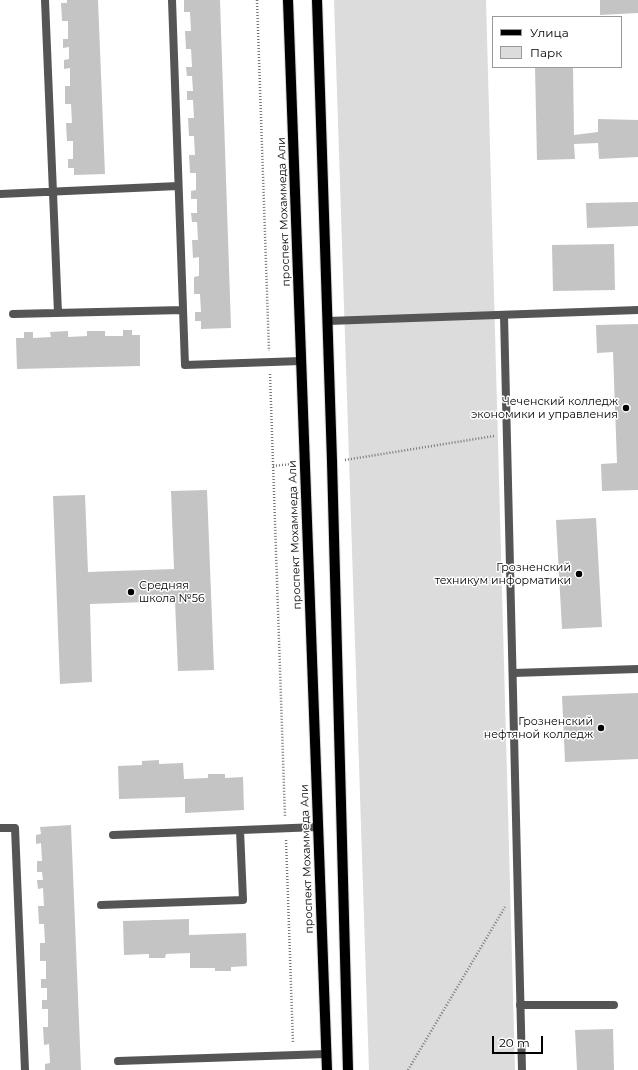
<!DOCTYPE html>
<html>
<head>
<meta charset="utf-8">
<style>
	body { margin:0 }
	#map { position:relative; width:638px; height:1070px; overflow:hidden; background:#fff; font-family:Montserrat,sans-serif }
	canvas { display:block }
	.legend { position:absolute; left:492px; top:16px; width:130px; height:52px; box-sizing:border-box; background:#fff; border:1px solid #999; margin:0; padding:5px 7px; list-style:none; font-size:12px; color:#000 }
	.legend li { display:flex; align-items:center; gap:8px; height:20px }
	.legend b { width:20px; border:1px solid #999 }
	.scale { position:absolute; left:492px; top:1036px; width:51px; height:18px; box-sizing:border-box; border:2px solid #000; border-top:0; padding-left:5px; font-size:12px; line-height:14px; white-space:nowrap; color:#000; -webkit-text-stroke:3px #fff; paint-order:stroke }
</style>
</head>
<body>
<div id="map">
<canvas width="638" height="1070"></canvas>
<ul class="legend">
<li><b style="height:5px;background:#000"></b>Улица</li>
<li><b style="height:11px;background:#dcdcdc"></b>Парк</li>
</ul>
<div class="scale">20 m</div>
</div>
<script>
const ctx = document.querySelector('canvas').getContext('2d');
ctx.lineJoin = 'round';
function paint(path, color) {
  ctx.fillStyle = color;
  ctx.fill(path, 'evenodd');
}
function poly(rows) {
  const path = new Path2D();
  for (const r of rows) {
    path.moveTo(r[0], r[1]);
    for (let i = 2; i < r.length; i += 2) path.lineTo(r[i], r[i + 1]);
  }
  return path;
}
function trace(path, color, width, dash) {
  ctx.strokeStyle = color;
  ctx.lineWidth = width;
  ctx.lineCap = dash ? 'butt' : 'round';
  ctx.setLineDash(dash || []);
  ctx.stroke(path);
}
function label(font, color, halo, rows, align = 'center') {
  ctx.font = font + ' Montserrat,sans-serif';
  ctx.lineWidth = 3;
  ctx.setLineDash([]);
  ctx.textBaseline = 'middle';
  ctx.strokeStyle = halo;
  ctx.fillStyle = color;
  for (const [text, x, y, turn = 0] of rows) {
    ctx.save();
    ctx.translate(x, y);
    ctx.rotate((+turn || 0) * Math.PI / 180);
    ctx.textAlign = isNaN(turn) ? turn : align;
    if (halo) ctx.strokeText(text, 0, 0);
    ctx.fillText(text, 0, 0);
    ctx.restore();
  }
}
paint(poly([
	[334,0,486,0,515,1070,369,1070]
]), '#dcdcdc');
paint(poly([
	[67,0,98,0,105,174,74,175,74,168,68,168,68,159,73,159,73,141,67,141,66,123,72,123,71,104,65,104,65,86,70,86,70,68,64,69,64,60,69,59,69,47,63,48,63,39,68,39,68,21,62,21,61,3,67,3],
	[184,0,220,0,231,328,201,329,201,321,195,321,195,312,201,312,200,294,194,294,194,277,199,276,199,257,193,258,192,240,198,240,197,222,192,222,191,213,197,213,197,199,191,199,191,191,196,190,196,173,190,173,189,155,195,155,194,136,189,136,188,118,194,118,193,100,187,100,187,91,193,91,192,76,187,76,186,67,192,67,191,49,186,49,185,31,191,31,190,12,184,12],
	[600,0,638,0,638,13,600,15],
	[535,67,573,67,574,135,598,132,598,119,638,120,638,157,599,159,598,143,574,144,575,159,537,160],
	[638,202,638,226,587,228,586,203],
	[614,244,615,290,553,291,552,245],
	[638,324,638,490,602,491,601,464,617,463,613,352,597,353,596,325],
	[123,330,132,330,132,335,140,335,140,366,17,369,16,338,24,338,24,332,33,332,33,338,51,337,50,332,68,331,68,337,87,336,87,331,105,331,105,336,123,336],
	[207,490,214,670,178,671,175,601,90,604,92,682,60,684,53,496,85,495,88,572,174,569,171,491],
	[596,518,602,627,562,629,556,520],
	[638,693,638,759,565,762,562,696],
	[159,760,159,764,183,763,184,779,208,778,208,774,225,774,225,778,243,777,244,810,185,813,185,797,119,799,118,766,142,765,142,761],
	[71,825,81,1070,45,1070,45,1064,50,1063,49,1044,44,1045,43,1027,48,1027,48,1009,42,1009,42,1000,47,1000,47,988,41,988,41,979,46,979,46,961,40,961,40,943,45,943,44,924,39,924,38,906,44,906,43,888,38,889,37,880,43,880,42,872,37,872,37,861,42,861,41,843,36,844,36,835,41,834,40,827],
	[189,919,189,935,246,933,247,966,231,967,231,971,215,971,215,968,190,968,190,953,166,954,165,958,149,958,149,954,124,955,123,921],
	[613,1029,614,1070,577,1070,575,1030]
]), '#c4c4c4');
const primary = poly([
	[288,0,327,1070],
	[317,0,332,461,348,1070]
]);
trace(primary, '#dbdbdb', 12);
trace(poly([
	[257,0,269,351],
	[270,374,285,817],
	[345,460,494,436],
	[273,466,292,464],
	[286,840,293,1043],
	[408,1070,505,907]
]), '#777', 2.5, [1, 2]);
trace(poly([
	[45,0,58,313],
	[172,0,185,365,301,361],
	[0,194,178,186],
	[13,314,183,310],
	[328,321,638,310],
	[513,673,638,669],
	[0,828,15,828,25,1070],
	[113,835,318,827],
	[101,905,243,900,240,830],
	[520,1005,614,1005],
	[118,1061,326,1054]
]), '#555', 8);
trace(poly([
	[504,315,522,1070]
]), '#555', 8);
trace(primary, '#000', 10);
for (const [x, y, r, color] of [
	[626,408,4,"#000"],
	[579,574,4,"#000"],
	[131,592,4,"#000"],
	[601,728,4,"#000"]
]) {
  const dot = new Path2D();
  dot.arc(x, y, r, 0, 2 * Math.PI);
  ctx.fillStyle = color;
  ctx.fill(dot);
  trace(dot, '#fff', 1.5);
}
label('11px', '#000', '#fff', [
	["проспект Мохаммеда Али",284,212,-92],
	["проспект Мохаммеда Али",295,535,-92],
	["проспект Мохаммеда Али",307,859,-92]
]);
label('11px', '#000', '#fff', [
	["Чеченский колледж",618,402],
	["экономики и управления",618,415],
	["Грозненский",571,568],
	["техникум информатики",571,581],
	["Средняя",139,586,"left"],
	["школа №56",139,599,"left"],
	["Грозненский",593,722],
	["нефтяной колледж",593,735]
], 'right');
</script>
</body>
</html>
